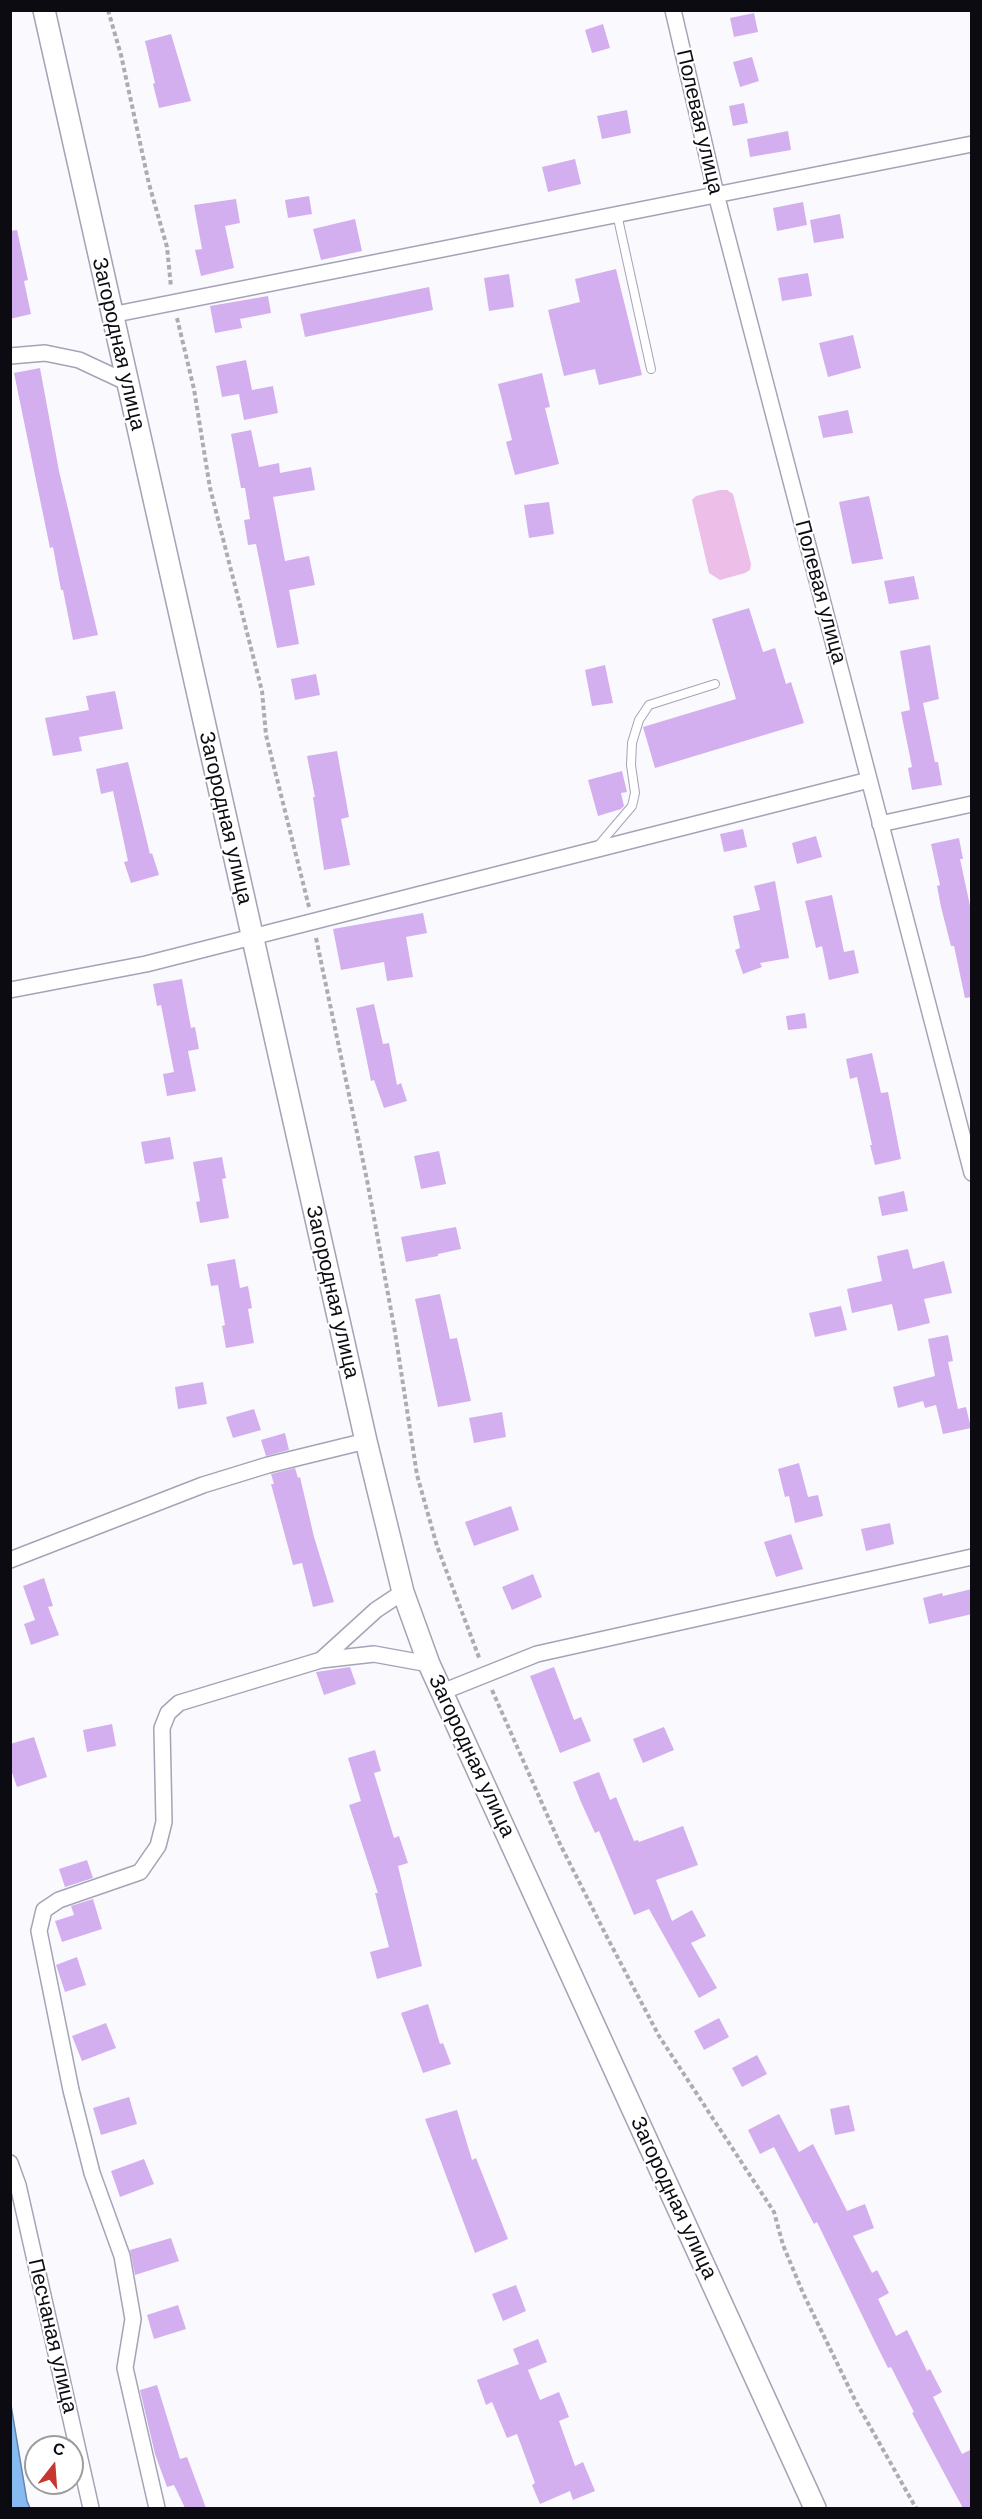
<!DOCTYPE html>
<html>
<head>
<meta charset="utf-8">
<style>
	body { margin:0 }
	#map { position:relative; width:982px; height:2519px; overflow:hidden; background:#fafafe; font-family:Helvetica,sans-serif }
	canvas { display:block }
	.frame { position:absolute; inset:0; border:12px solid #0b0b11; pointer-events:none }
	.north { position:absolute; left:24px; top:2435px; width:60px; height:60px; box-sizing:border-box; background:#fff; border:2px solid #9d9da0; border-radius:50%; rotate:17deg; font-size:16px; font-weight:700; line-height:24px; text-align:center; color:#0b0b11 }
	.north::after { content:''; display:block; margin:auto; width:21px; height:27px; background:#c5372f; clip-path:polygon(50% 0,100% 100%,50% 72%,0 100%) }
</style>
</head>
<body>
<div id="map">
<canvas width="982" height="2519"></canvas>
<div class="frame"></div>
<div class="north">С</div>
</div>
<script>
const ctx = document.querySelector('canvas').getContext('2d');
ctx.lineJoin = 'round';
function paint(path, color) {
  ctx.fillStyle = color;
  ctx.fill(path, 'evenodd');
}
function poly(rows) {
  const path = new Path2D();
  for (const r of rows) {
    path.moveTo(r[0], r[1]);
    for (let i = 2; i < r.length; i += 2) path.lineTo(r[i], r[i + 1]);
  }
  return path;
}
function trace(path, color, width, dash) {
  ctx.strokeStyle = color;
  ctx.lineWidth = width;
  ctx.lineCap = dash ? 'butt' : 'round';
  ctx.setLineDash(dash || []);
  ctx.stroke(path);
}
function label(font, color, halo, rows, align = 'center') {
  ctx.font = font + ' Helvetica,sans-serif';
  ctx.lineWidth = 4.5;
  ctx.setLineDash([]);
  ctx.textBaseline = 'middle';
  ctx.strokeStyle = halo;
  ctx.fillStyle = color;
  for (const [text, x, y, turn = 0] of rows) {
    ctx.save();
    ctx.translate(x, y);
    ctx.rotate((+turn || 0) * Math.PI / 180);
    ctx.textAlign = isNaN(turn) ? turn : align;
    if (halo) ctx.strokeText(text, 0, 0);
    ctx.fillText(text, 0, 0);
    ctx.restore();
  }
}
paint(poly([
	[720,490,727,490,733,494,751,564,750,570,745,573,720,580,709,573,692,500,696,496]
]), '#edbee8');
const water = poly([
	[11,2405,27,2501,30,2508,11,2508,11,2405]
]);
paint(water, '#87baf1');
trace(water, '#6286ae', 1.5);
paint(poly([
	[754,13,758,32,734,37,730,18],
	[603,24,610,48,592,53,585,30],
	[171,34,191,101,159,108,153,84,155,83,145,41],
	[752,57,759,81,740,87,733,62],
	[744,103,748,123,733,126,729,106],
	[627,110,631,133,602,139,597,116],
	[788,131,791,150,750,157,747,139],
	[575,159,581,184,548,192,542,167],
	[309,196,312,214,288,218,285,200],
	[236,199,240,223,225,226,234,268,201,276,195,250,202,249,194,205],
	[803,202,807,225,777,231,773,208],
	[840,214,844,238,814,243,810,220],
	[355,219,362,251,321,260,313,229],
	[17,230,28,280,24,281,31,314,10,319,10,231],
	[616,269,642,375,599,385,595,369,564,376,548,310,580,302,575,279],
	[808,273,812,296,782,301,778,278],
	[509,274,514,307,489,311,484,278],
	[429,287,433,310,305,337,300,314],
	[268,296,271,313,240,319,242,328,215,333,210,306],
	[853,335,861,368,828,377,819,343],
	[246,360,252,390,273,386,278,413,244,420,239,394,222,397,216,366],
	[40,368,59,471,98,635,73,640,63,590,61,590,53,547,50,548,14,373],
	[542,373,550,407,545,408,559,464,515,475,506,442,512,440,498,384],
	[848,410,853,433,823,438,818,416],
	[251,430,259,467,279,463,280,473,311,467,315,490,273,497,285,561,309,556,315,585,289,590,299,644,277,648,256,544,248,545,244,520,250,519,245,488,241,488,231,434],
	[869,496,883,559,852,564,839,502],
	[549,502,554,534,529,538,524,505],
	[914,576,919,599,889,604,884,581],
	[749,608,763,652,775,648,786,684,791,682,804,723,655,768,643,727,736,699,712,619],
	[930,645,939,699,923,703,935,762,938,762,942,785,912,790,908,768,912,767,901,712,910,710,900,651],
	[605,665,613,703,592,706,585,670],
	[316,674,320,695,295,700,291,679],
	[115,691,123,729,79,737,82,751,53,756,45,718,89,710,86,696],
	[337,751,349,817,341,819,350,865,324,870,313,797,315,797,307,756],
	[128,762,150,854,152,853,159,875,131,883,124,862,128,861,113,791,101,794,96,769],
	[622,771,627,792,621,793,624,806,621,809,598,816,588,780],
	[743,829,747,847,724,852,720,834],
	[816,836,822,857,797,864,792,843],
	[959,838,963,859,960,859,972,915,972,997,965,998,954,946,951,946,941,907,937,886,940,885,931,844],
	[775,881,789,958,760,963,762,967,743,974,735,950,740,948,733,916,760,910,754,886],
	[832,895,844,952,854,950,859,973,829,980,822,946,816,948,805,901],
	[423,913,427,933,406,937,413,977,387,981,384,962,341,970,333,929],
	[182,979,191,1028,195,1027,199,1049,188,1051,196,1091,167,1096,163,1074,174,1072,161,1005,157,1006,153,984],
	[374,1004,383,1044,389,1043,397,1085,401,1083,407,1101,384,1108,374,1080,371,1081,356,1008],
	[805,1013,807,1028,788,1030,786,1016],
	[872,1053,881,1093,888,1092,901,1159,875,1165,870,1145,872,1145,857,1077,850,1079,846,1059],
	[170,1137,174,1159,145,1164,141,1142],
	[439,1151,446,1184,421,1189,414,1156],
	[222,1157,226,1178,222,1179,229,1218,200,1223,196,1202,200,1201,193,1162],
	[904,1191,908,1211,882,1216,878,1197],
	[456,1227,461,1249,438,1254,438,1256,406,1262,401,1237],
	[908,1249,913,1269,944,1261,952,1293,924,1299,930,1323,898,1331,892,1304,852,1313,847,1289,882,1281,877,1256],
	[235,1259,240,1288,248,1286,252,1308,248,1309,254,1343,226,1348,222,1326,225,1325,218,1285,211,1286,207,1264],
	[440,1294,450,1339,457,1338,471,1401,438,1407,415,1299],
	[841,1306,847,1330,815,1337,809,1313],
	[948,1335,953,1361,948,1362,958,1409,966,1407,971,1428,943,1434,936,1405,925,1408,923,1401,898,1408,893,1387,935,1376,928,1339],
	[203,1382,207,1404,178,1409,175,1387],
	[254,1409,261,1430,233,1438,226,1417],
	[502,1412,506,1437,474,1443,469,1418],
	[285,1433,289,1450,266,1456,261,1440],
	[799,1463,808,1497,818,1495,823,1516,795,1523,789,1496,785,1497,778,1469],
	[295,1468,298,1478,300,1477,314,1537,334,1602,313,1607,302,1563,293,1565,271,1484,274,1484,271,1474],
	[511,1506,519,1530,474,1546,465,1522],
	[890,1523,894,1544,866,1551,861,1529],
	[791,1534,803,1569,776,1577,764,1542],
	[533,1574,542,1597,512,1610,502,1587],
	[44,1578,53,1606,48,1607,59,1635,31,1645,24,1624,35,1620,23,1586],
	[972,1589,972,1614,929,1624,923,1598,942,1593,943,1596],
	[350,1667,356,1684,324,1695,316,1672],
	[554,1667,574,1720,581,1717,591,1741,560,1753,530,1676],
	[112,1724,116,1746,87,1752,83,1730],
	[664,1727,674,1750,643,1763,633,1739],
	[34,1737,47,1777,17,1787,10,1767,10,1744],
	[375,1750,381,1771,374,1773,394,1838,399,1836,408,1863,398,1866,422,1966,377,1979,370,1952,389,1947,375,1893,378,1893,349,1805,361,1801,348,1758],
	[599,1772,610,1800,616,1797,634,1841,638,1840,639,1842,683,1826,698,1865,656,1880,672,1921,692,1910,706,1936,691,1943,717,1988,699,1998,649,1909,634,1915,599,1831,595,1833,581,1802,573,1782],
	[87,1860,93,1878,65,1887,59,1869],
	[93,1899,102,1929,62,1942,55,1921,74,1915,71,1906],
	[77,1957,86,1985,65,1992,56,1965],
	[428,2004,440,2044,443,2043,451,2064,423,2073,401,2013],
	[719,2018,729,2037,704,2050,694,2031],
	[106,2023,116,2048,82,2061,72,2036],
	[757,2055,767,2074,742,2087,732,2068],
	[129,2097,137,2124,101,2135,93,2108],
	[849,2105,855,2131,835,2135,830,2109],
	[457,2110,472,2160,476,2158,508,2239,475,2253,425,2119],
	[779,2114,799,2152,813,2144,847,2211,865,2204,874,2228,853,2236,872,2273,877,2270,889,2293,878,2299,896,2336,907,2330,927,2371,930,2369,942,2392,933,2397,962,2454,972,2449,972,2508,963,2508,952,2488,912,2413,914,2412,891,2367,888,2368,875,2342,817,2222,814,2224,774,2147,760,2154,748,2130],
	[144,2159,154,2184,120,2197,111,2171],
	[171,2238,179,2261,135,2275,130,2250],
	[516,2285,526,2311,503,2321,492,2294],
	[178,2305,186,2329,154,2339,147,2315],
	[538,2339,547,2362,528,2370,540,2400,559,2392,569,2417,559,2421,575,2466,583,2462,595,2491,573,2500,570,2491,540,2504,532,2485,535,2483,517,2434,507,2438,492,2402,486,2405,477,2380,519,2364,513,2349],
	[157,2385,180,2459,187,2457,206,2508,185,2508,174,2485,167,2487,155,2454,140,2390]
]), '#d3afef');
const lane = poly([
	[617,214,651,369],
	[598,846,632,806,635,793,631,765,632,743,639,720,649,705,715,684]
]);
const street = poly([
	[673,10,716,194,972,1173],
	[111,315,972,144],
	[10,356,45,353,79,360,126,382],
	[880,824,972,804],
	[10,990,146,964,869,780],
	[10,1560,203,1485,268,1465,366,1441],
	[321,1660,376,1610,403,1592],
	[442,1692,537,1654,972,1557],
	[10,2163,18,2185,91,2508],
	[157,2508,125,2368,133,2319,122,2256,92,2173,71,2090,39,1931,44,1910,59,1900,140,1872,158,1846,164,1822,162,1728,168,1713,179,1703,321,1660,374,1654,429,1664]
]);
const secondary = poly([
	[44,10,366,1441,403,1592,429,1664,815,2508]
]);
trace(lane, '#a5a3b6', 10);
trace(street, '#a5a3b6', 18);
trace(secondary, '#a5a3b6', 24);
trace(poly([
	[108,10,121,55,149,184,167,247,171,287],
	[177,318,194,389,210,488,262,691,266,735,309,907],
	[316,938,367,1180,395,1332,417,1475,437,1546,480,1660],
	[492,1690,560,1844,608,1939,659,2036,774,2212,783,2245,803,2293,855,2400,916,2508]
]), '#adadb1', 4, [4.5, 3]);
trace(lane, '#fff', 8);
trace(street, '#fff', 15);
trace(secondary, '#fff', 21);
label('21px', '#0b0b11', '#fff', [
	["Полевая улица",699,122,77],
	["Загородная улица",118,344,77],
	["Полевая улица",820,592,75],
	["Загородная улица",225,818,77],
	["Загородная улица",332,1292,77],
	["Загородная улица",471,1756,65],
	["Загородная улица",673,2198,65],
	["Песчаная улица",52,2336,77]
]);
</script>
</body>
</html>
